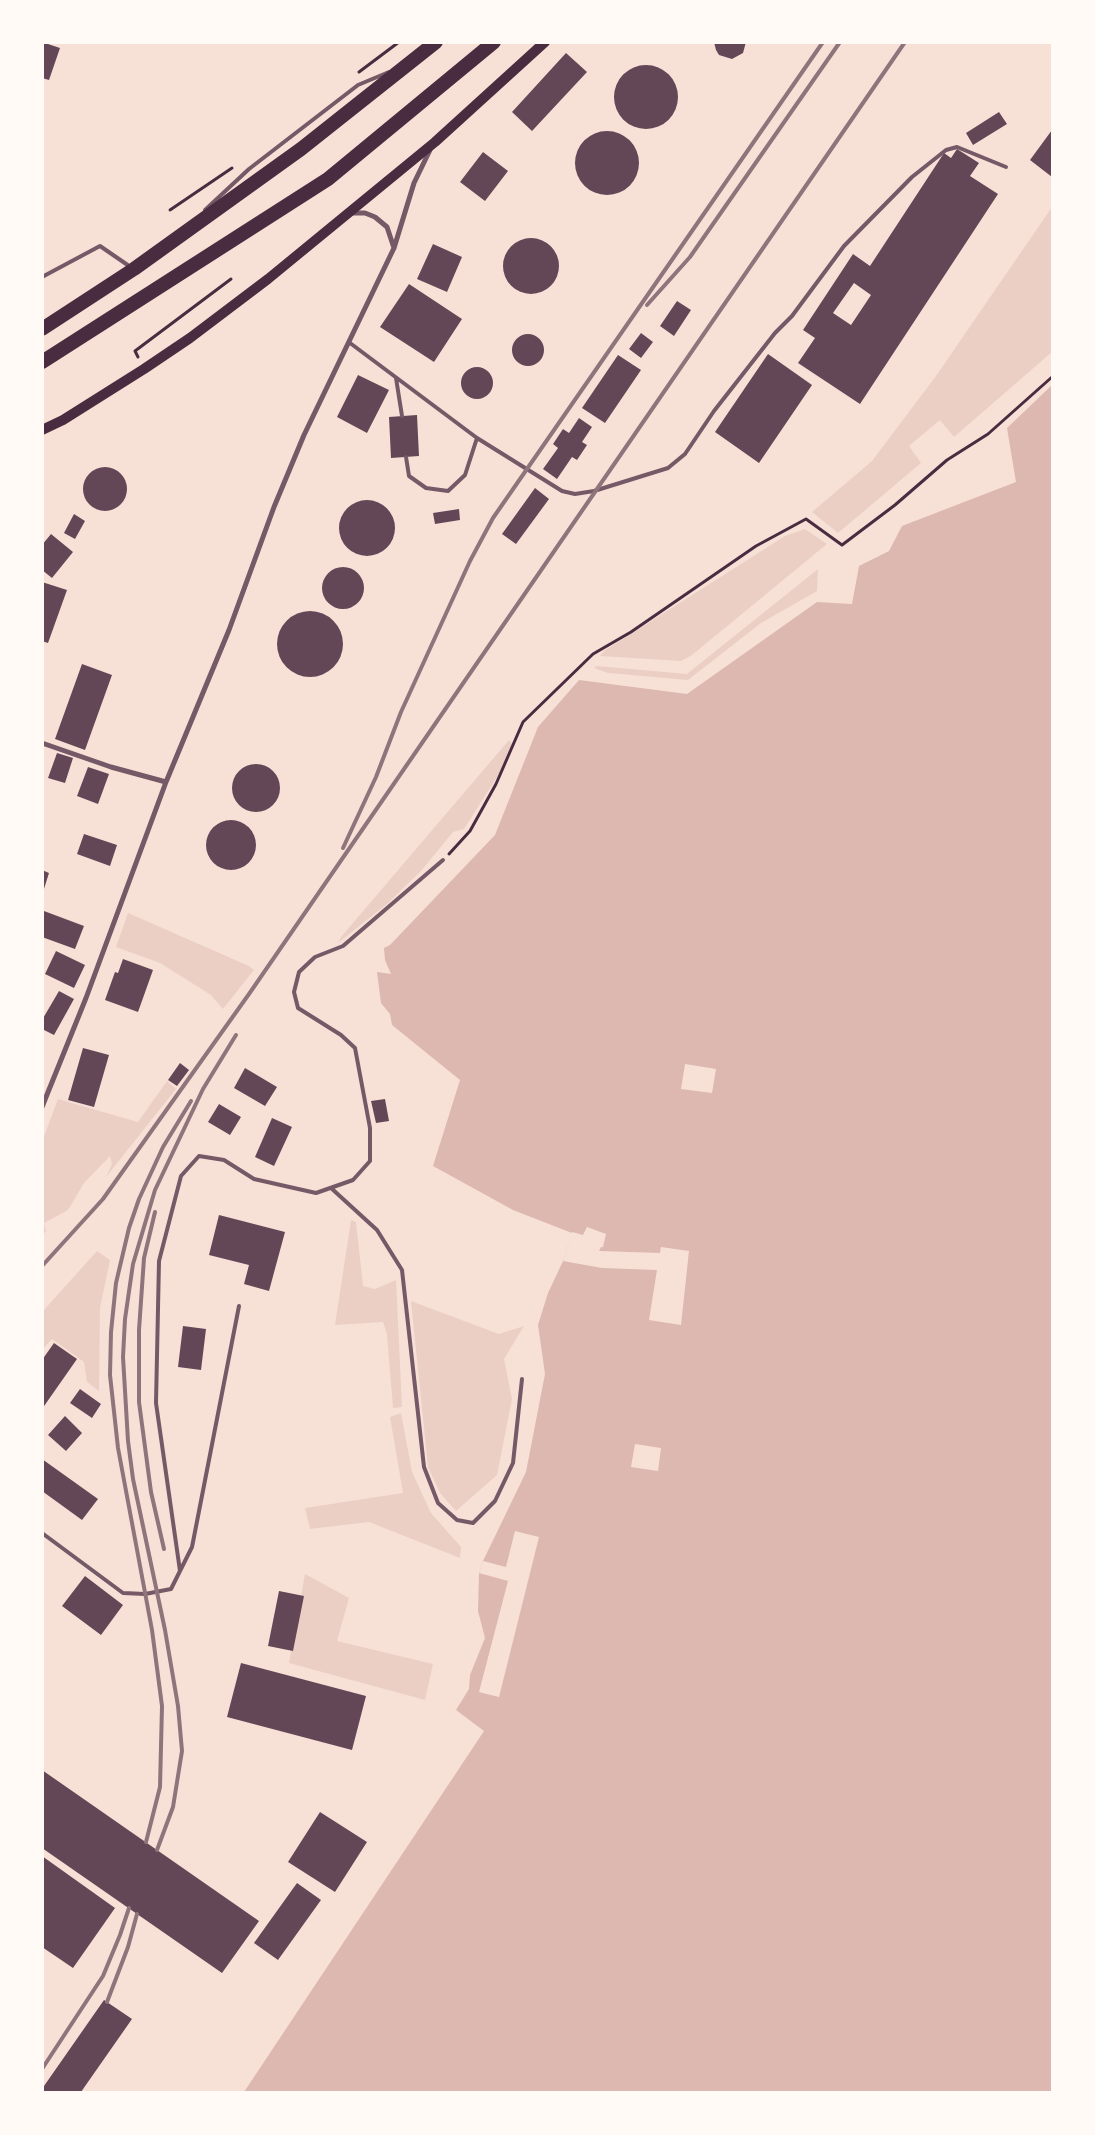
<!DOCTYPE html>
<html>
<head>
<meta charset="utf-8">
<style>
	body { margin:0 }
	#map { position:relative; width:1095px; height:2135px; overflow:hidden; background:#f7e1d7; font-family:"DejaVu Sans",sans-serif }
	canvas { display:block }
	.frame { position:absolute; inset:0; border:44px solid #fffaf5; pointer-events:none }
</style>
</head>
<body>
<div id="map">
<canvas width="1095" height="2135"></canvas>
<div class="frame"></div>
</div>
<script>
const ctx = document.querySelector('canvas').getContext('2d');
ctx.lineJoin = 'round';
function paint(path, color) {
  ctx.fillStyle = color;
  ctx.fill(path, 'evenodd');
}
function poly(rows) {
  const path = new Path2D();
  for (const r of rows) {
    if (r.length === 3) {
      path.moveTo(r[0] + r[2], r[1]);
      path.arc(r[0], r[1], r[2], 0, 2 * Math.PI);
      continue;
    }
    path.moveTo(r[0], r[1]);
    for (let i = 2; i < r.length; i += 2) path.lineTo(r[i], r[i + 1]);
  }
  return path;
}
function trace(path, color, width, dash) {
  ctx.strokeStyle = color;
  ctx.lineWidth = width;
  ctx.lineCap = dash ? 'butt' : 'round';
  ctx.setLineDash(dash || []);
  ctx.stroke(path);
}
paint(poly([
	[1052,207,1052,352,954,437,940,420,909,446,921,463,838,533,812,512,872,461,936,376],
	[805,529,827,544,692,655,681,661,600,656,604,651,785,536],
	[818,569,817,591,761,623,688,680,608,673,594,668,597,666,687,674],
	[509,740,512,744,499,774,464,829,453,832,421,871,387,904,338,943,341,937],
	[128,913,249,966,254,970,223,1009,211,995,160,963,116,947],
	[167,1081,176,1089,106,1177,112,1164,110,1156,84,1183,68,1210,44,1223,46,1231,43,1235,43,1139,58,1099,138,1122],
	[351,1220,356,1222,363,1286,375,1289,396,1280,402,1407,393,1408,387,1334,383,1322,335,1325],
	[97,1251,110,1260,100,1308,99,1391,87,1382,84,1362,52,1339,42,1350,43,1311],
	[411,1301,499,1334,524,1326,504,1359,512,1399,497,1475,456,1511,440,1493,428,1467],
	[401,1413,412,1472,431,1513,461,1547,460,1558,369,1522,310,1529,305,1508,403,1493,390,1417],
	[305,1574,349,1598,337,1641,433,1664,425,1700,289,1663]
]), '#ebcfc5');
paint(poly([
	[1052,385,1052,2092,244,2092,484,1731,456,1710,469,1689,470,1675,485,1638,478,1611,479,1573,483,1561,526,1472,545,1374,538,1325,548,1293,563,1261,572,1233,513,1210,433,1166,460,1080,392,1025,390,1014,381,1003,377,972,391,974,385,960,384,948,390,945,495,835,538,727,579,680,687,694,817,602,852,604,859,566,889,551,902,526,1016,482,1007,428]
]), '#dcb8b0');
paint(poly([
	[685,1064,716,1069,712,1093,681,1089],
	[587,1227,606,1234,603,1247,601,1247,599,1251,660,1253,661,1247,689,1251,681,1325,649,1320,657,1270,602,1268,563,1261,572,1232,583,1235],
	[635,1444,661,1448,658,1471,631,1467],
	[515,1531,539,1537,499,1697,479,1692,508,1581,479,1573,483,1561,506,1567]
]), '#f7e1d7');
paint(poly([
	[42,42,60,48,49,80,42,78],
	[714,42,746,42,743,53,732,59,719,55,716,50],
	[566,53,587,72,532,131,512,112],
	[646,97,32],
	[999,112,1007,124,973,145,966,133],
	[1052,130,1052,177,1030,160],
	[607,163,32],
	[957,149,979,163,970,176,998,194,860,404,798,363,815,338,803,330,853,254,870,266,944,153,951,158],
	[854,283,871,295,851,325,833,313],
	[483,152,508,171,485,201,460,182],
	[531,266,28],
	[433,244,462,257,447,292,417,279],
	[409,284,462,319,434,362,380,327],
	[677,301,691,310,674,336,660,326],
	[641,333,653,342,641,358,629,349],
	[528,350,16],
	[768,354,812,385,759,463,715,432],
	[618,355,641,370,605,423,582,408],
	[477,383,16],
	[358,375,389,390,367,433,337,417],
	[417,415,419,456,391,458,389,417],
	[579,418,592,427,582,442,587,445,577,460,572,457,557,479,543,469,558,448,553,444,563,429,569,433],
	[105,489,22],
	[535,488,549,499,516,544,502,534],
	[367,528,28],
	[459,509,460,520,435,524,433,513],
	[74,514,85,521,75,539,64,533],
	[51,534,73,552,52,578,42,570,42,545],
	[343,588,21],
	[42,582,67,590,48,643,42,641],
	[310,644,33],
	[82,664,112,675,85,750,55,739],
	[57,753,73,758,65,783,48,778],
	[256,788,24],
	[88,767,109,774,98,804,77,796],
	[231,845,25],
	[84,834,117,845,110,866,77,854],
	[42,870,49,873,43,892,42,892],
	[44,911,84,926,75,949,42,937,42,916],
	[56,951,85,965,74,988,45,974],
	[123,959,153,970,138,1012,105,1000,115,972,118,973],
	[59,991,74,999,54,1035,42,1029,42,1020],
	[83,1048,109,1055,94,1107,68,1100],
	[180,1063,189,1070,177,1086,168,1080],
	[245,1068,277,1087,265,1106,234,1088],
	[385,1099,389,1121,376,1123,371,1101],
	[219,1104,241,1117,230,1135,208,1122],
	[272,1118,292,1127,274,1166,255,1157],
	[219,1215,285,1232,269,1291,244,1284,249,1265,209,1255],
	[183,1326,206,1329,201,1370,178,1367],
	[54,1343,77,1359,42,1409,42,1360],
	[80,1389,101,1404,92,1418,70,1403],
	[65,1416,82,1433,66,1451,48,1435],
	[42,1459,98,1499,82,1520,42,1491],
	[85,1576,123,1605,101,1635,62,1606],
	[279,1591,304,1596,293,1651,268,1646],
	[241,1663,366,1696,352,1750,227,1717],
	[42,1770,259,1921,222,1973,42,1848],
	[320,1812,367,1842,335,1892,288,1862],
	[42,1856,115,1908,73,1968,42,1947],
	[297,1883,321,1900,278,1960,254,1943],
	[104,2000,132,2019,81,2092,42,2092,42,2085,44,2086]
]), '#644757');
trace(poly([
	[359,72,399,42],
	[170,210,232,168],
	[138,357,135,351,231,279],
	[449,854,470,831,496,784,523,722,593,654,631,632,756,546,806,519,842,545,895,505,947,460,988,434,1052,377]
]), '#4a2c40', 3);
trace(poly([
	[205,210,249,169,358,85,389,72],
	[42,277,100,246,132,268],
	[350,343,477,438,562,491,575,494,594,491,668,468,685,454,714,411,775,333,792,316,844,246,912,177,946,150,957,147,1006,167],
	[396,378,402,416],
	[406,457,409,476,426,488,448,491,465,475,477,438],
	[331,1188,377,1230,402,1270,424,1467,438,1503,457,1520,473,1523,495,1501,513,1463,522,1379],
	[42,1533,123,1593,145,1594,171,1589,192,1547,239,1306],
	[180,1571,156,1403,159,1261,181,1176,199,1156,224,1160,254,1179,316,1193,353,1180,370,1161,370,1128,355,1048,341,1035,298,1008,294,992,299,972,315,957,343,946,443,860]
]), '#755966', 4);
trace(poly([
	[352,213,365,213,375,217,387,227,394,248],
	[42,743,111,767,166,782],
	[42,1107,86,998,166,782,229,630,274,507,304,435,394,248,414,183,430,150]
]), '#755966', 5);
trace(poly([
	[42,430,63,420,144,369,190,338,268,279,435,142,545,42]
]), '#4a2c40', 10);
trace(poly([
	[42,329,134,269,301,149,436,42],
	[42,362,328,179,494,42]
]), '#4a2c40', 14);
trace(poly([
	[647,305,690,257,840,42],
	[343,848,376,777,401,712,470,561,493,518,823,42],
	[155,1212,144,1258,139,1330,139,1402,151,1492,164,1549],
	[42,1266,103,1199,249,994,905,42],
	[146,1842,160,1787,162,1706,152,1630,118,1448,110,1375,111,1332,116,1283,129,1228,139,1199,163,1147,191,1101],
	[157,1850,173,1807,182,1751,178,1706,165,1630,133,1479,128,1441,123,1357,125,1319,133,1264,155,1190,203,1089,236,1035],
	[107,2002,128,1947,137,1914],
	[42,2069,103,1976,120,1935,129,1908]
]), '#8f747c', 4);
</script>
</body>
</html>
